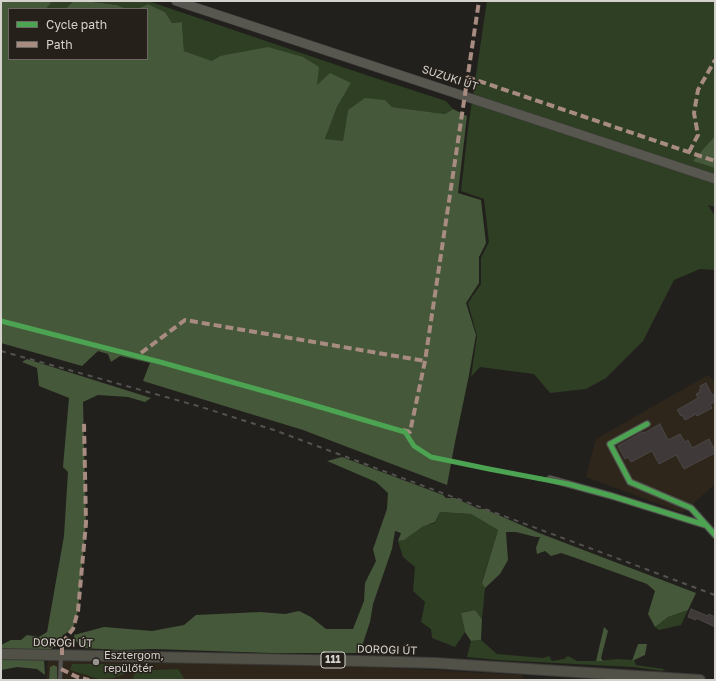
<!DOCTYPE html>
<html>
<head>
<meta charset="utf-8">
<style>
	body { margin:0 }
	#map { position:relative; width:716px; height:681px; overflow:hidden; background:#22201d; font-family:"Golos Text",sans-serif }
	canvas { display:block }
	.frame { position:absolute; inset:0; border:2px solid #d5d2cd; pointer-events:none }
	.legend { position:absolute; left:8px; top:8px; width:140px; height:52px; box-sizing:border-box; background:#25201a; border:1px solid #6b6762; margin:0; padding:5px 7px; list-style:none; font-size:12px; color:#d5d2cd }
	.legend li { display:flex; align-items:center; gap:8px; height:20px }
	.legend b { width:20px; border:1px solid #6b6762 }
</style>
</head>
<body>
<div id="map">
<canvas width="716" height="681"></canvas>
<div class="frame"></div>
<ul class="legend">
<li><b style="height:5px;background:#4ca352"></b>Cycle path</li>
<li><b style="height:5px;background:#a88b81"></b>Path</li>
</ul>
</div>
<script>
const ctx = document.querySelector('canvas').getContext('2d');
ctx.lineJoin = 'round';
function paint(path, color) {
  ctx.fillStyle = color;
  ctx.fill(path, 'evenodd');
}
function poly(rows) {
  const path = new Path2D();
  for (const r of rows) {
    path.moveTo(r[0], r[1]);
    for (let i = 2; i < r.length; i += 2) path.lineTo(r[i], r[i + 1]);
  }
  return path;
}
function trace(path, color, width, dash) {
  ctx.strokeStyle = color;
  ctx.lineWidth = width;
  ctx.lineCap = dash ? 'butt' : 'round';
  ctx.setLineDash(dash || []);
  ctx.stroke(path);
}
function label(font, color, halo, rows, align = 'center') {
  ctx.font = font + ' "Golos Text",sans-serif';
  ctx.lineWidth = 3;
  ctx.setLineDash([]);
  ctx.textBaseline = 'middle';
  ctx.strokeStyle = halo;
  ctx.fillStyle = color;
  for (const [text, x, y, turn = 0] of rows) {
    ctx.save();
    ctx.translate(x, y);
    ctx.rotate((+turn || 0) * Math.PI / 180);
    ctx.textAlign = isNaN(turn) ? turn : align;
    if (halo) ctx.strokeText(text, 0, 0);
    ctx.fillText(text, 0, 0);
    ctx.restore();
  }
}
paint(poly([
	[708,375,715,382,715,484,683,513,586,477,596,439],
	[48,660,354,666,522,675,523,680,46,680]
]), '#2e261b');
paint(poly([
	[50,1,74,1,65,9,46,9,51,3],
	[85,1,148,1,369,76,446,101,453,109,445,114,392,107,385,100,348,110,343,142,325,139,337,107,351,83,316,85,220,56,213,62,184,51,182,22,172,23,165,12,148,4,137,9,127,9,117,5],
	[487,1,715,1,715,207,708,205,715,216,715,270,700,269,674,280,643,341,606,378,586,389,550,393,534,374,480,367,471,377,477,336,468,303,481,284,481,258,489,242,484,199,461,191,468,128],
	[440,512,471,514,498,530,482,582,485,588,482,619,475,610,461,613,465,632,455,647,432,638,431,629,421,622,425,602,413,591,415,567,403,557,398,541,404,540,421,527,435,523],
	[688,610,681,625,659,630,655,627,668,617],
	[481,640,497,654,543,658,549,656,552,661,564,659,568,656,577,661,596,661,617,659,634,660,636,665,664,669,663,671,633,667,497,660,467,657,471,641],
	[72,664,124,664,133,666,124,674,114,678,99,679,70,670],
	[178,669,185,680,134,680,133,677,137,671]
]), '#2e3f24');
paint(poly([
	[1,1,50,1,51,3,46,9,9,9,9,59,147,59,147,9,137,9,148,4,165,12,172,23,182,22,184,51,212,61,220,56,268,47,303,57,319,67,317,85,330,73,351,83,337,107,325,139,343,141,348,110,365,98,385,100,392,107,445,114,453,109,467,116,458,193,481,200,486,243,479,257,479,283,466,303,476,335,469,375,455,442,447,485,303,430,143,381,150,363,120,356,111,362,108,354,98,351,82,366,1,343],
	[74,1,85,1,117,5,127,9,65,9],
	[715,136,715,168,693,161],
	[27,359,151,398,145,402,128,397,98,395,83,402,86,523,78,611,73,629,63,635,57,644,51,649,1,649,1,645,11,640,21,640,27,635,39,637,47,632,64,536,68,472,63,467,69,398,39,386,37,368,22,362],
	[342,457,443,495,446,498,455,498,479,509,485,509,539,533,696,593,688,610,668,617,655,627,648,614,655,591,647,584,573,557,561,553,551,556,545,551,537,554,536,548,540,537,536,537,516,532,506,532,508,560,500,574,485,588,482,583,498,530,471,514,440,512,435,522,422,527,404,540,398,541,401,533,395,531,392,549,373,604,370,622,363,643,358,653,271,653,154,649,120,650,83,648,74,639,74,635,104,627,152,631,184,625,196,615,260,612,285,614,299,611,311,617,326,629,353,629,364,601,365,583,376,561,373,549,387,509,388,493,376,482,327,461],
	[475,610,482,619,481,640,471,641,465,632,461,613],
	[604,627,608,631,601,658,603,661,596,661],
	[638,644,647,644,645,655,632,661],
	[1,659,44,660,45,675,37,669,17,667,1,670],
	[54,665,57,667,57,680,49,680,50,667]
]), '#455839');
const building = poly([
	[706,383,712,395,715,393,715,402,710,404,712,408,697,416,696,414,685,420,682,415,681,416,677,410,698,398,696,394,700,392,699,390,701,389,700,386,706,383],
	[660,424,668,440,680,434,685,442,688,440,692,448,709,439,715,451,715,453,684,469,676,455,659,464,652,451,631,462,628,457,625,459,618,446,643,432,644,433,660,424],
	[691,609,708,616,709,614,715,617,715,627,696,618,696,620,688,617,691,609]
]);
paint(building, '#40393a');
trace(building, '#494644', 1);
const service = poly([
	[60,680,61,656]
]);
const minor = poly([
	[647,424,610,444,630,482,691,508,715,535],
	[550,479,612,496,705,525]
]);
const secondary = poly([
	[176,1,715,179]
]);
const primary = poly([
	[1,654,359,661,435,663,700,680]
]);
trace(service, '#3b3a37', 5);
trace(minor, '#3b3a37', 8);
trace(secondary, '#3b3a37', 10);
trace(primary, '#3b3a37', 12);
trace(service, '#565451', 3.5);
trace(minor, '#565451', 7);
trace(secondary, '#57564f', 9);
trace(primary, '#515147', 10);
trace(poly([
	[1,351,198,406,274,430,715,595]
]), '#545250', 2, [5, 5]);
trace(poly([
	[467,77,715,161],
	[689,152,698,135,694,113,698,90,715,60],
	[141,353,185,320,425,361],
	[403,430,410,432,425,361,479,1],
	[62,655,62,643,73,629,78,611,86,523,84,423],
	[61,669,77,677,89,680]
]), '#a88b81', 4, [8, 4]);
trace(poly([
	[1,321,160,362,303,402,405,432,414,446,431,457,489,469,568,484,612,496,705,525],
	[647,424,610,444,630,482,691,508,715,535]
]), '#4ca352', 5);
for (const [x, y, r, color] of [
	[96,662,4,"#96948f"]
]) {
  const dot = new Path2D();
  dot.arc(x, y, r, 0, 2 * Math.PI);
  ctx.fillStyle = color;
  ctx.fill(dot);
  trace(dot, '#25201a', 1.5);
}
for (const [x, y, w] of [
	[333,660,24]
]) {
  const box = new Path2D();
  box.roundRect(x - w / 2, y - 8, w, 16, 3);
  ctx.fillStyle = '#25201a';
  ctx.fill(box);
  trace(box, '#d5d2cd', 1);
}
label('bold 10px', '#d5d2cd', null, [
	["111",333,660]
]);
label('11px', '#d5d2cd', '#25201a', [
	["SUZUKI ÚT",450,78,18],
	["DOROGI ÚT",63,643,1],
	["DOROGI ÚT",387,650,2]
]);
label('11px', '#d5d2cd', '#25201a', [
	["Esztergom,",104,656],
	["repülőtér",104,669]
], 'left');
</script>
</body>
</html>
